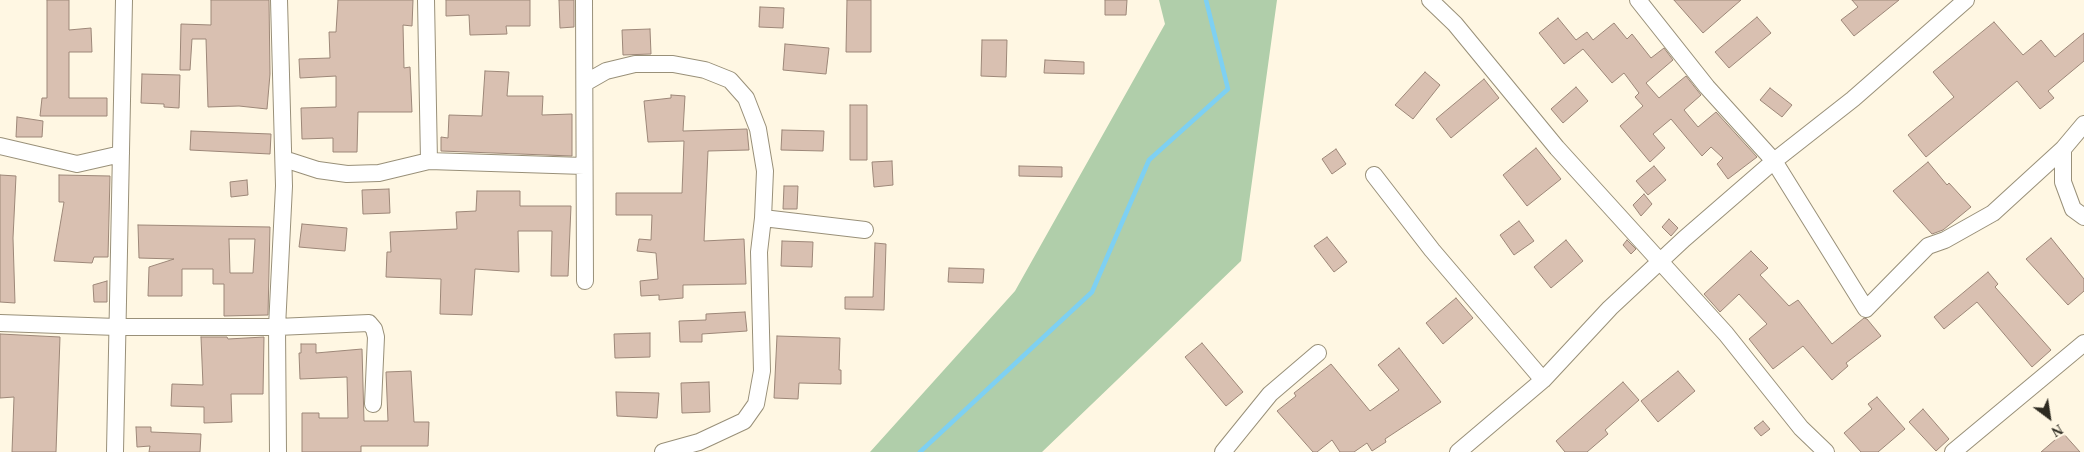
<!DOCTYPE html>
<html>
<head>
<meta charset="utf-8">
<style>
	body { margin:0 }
	#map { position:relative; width:2084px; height:452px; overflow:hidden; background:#fff7e3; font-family:Georgia,serif }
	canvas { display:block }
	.north { position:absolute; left:2024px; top:392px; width:50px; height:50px; -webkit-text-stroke:4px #fff7e3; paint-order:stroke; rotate:149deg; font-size:14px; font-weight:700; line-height:20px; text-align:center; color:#2e2b21 }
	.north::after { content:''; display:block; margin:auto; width:18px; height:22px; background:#2e2b21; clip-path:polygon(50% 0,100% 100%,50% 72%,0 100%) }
</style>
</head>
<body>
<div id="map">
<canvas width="2084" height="452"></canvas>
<div class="north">N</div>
</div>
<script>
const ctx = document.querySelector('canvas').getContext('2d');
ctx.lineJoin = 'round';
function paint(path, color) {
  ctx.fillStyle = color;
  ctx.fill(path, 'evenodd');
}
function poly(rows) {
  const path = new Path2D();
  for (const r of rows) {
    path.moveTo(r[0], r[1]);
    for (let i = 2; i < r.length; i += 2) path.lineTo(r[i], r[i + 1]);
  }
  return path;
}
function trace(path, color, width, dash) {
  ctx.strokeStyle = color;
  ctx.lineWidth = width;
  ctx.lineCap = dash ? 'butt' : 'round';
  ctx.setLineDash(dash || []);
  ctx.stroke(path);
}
paint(poly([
	[1159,0,1277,0,1241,261,1042,452,870,452,1015,291,1165,24]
]), '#b0ceaa');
trace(poly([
	[920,452,1092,292,1149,160,1228,89,1206,0]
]), '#7ed0f2', 4.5);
const building = poly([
	[47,0,69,0,69,30,91,28,92,52,69,52,69,98,107,98,107,116,40,116,42,98,47,98,47,0],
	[211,0,269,0,270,74,267,109,239,106,208,107,206,39,192,39,190,70,180,70,181,24,211,25,211,0],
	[338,0,413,0,412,26,403,25,404,68,410,67,412,112,358,112,357,152,333,152,333,138,302,139,301,108,336,107,336,76,300,78,299,59,330,58,329,32,336,32,338,0],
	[446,0,530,0,530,26,506,26,507,34,470,35,469,15,446,16,446,0],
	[559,0,574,0,574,27,560,28,559,0],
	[847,0,871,0,871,52,846,52,847,0],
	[1105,0,1127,0,1126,15,1105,15,1105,0],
	[1674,0,1741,0,1703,33,1674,0],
	[1852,0,1899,0,1854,36,1841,20,1858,7,1852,0],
	[760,7,784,8,783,28,759,27,760,7],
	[1757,17,1771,33,1729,68,1715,52,1757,17],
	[1558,18,1576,40,1587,32,1593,40,1614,23,1627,39,1632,34,1651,58,1664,48,1673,60,1646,83,1659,98,1686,76,1701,95,1684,110,1698,127,1716,112,1757,157,1728,179,1717,164,1723,158,1711,147,1702,156,1671,119,1653,134,1665,148,1650,162,1620,126,1643,106,1635,97,1639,93,1624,73,1612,83,1583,49,1564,64,1539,33,1558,18],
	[1994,22,2023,55,2041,40,2055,57,2084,33,2084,61,2048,91,2054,98,2040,109,2017,81,1926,157,1908,135,1954,97,1933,72,1994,22],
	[650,29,651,54,623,55,622,30,650,29],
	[982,40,1007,40,1006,77,981,76,982,40],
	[785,44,829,48,826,74,783,70,785,44],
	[1045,60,1084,62,1084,74,1044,73,1045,60],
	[485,71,509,72,507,96,543,96,542,115,572,114,572,156,441,151,441,137,448,138,449,115,482,116,485,71],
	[1425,72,1440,85,1413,119,1395,105,1425,72],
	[142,74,180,75,179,108,164,107,164,104,141,103,142,74],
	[1484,79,1499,98,1451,138,1436,119,1484,79],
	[1576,87,1588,101,1563,123,1551,109,1576,87],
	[1770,88,1792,105,1782,117,1760,100,1770,88],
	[671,95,685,96,683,131,747,129,749,150,708,151,704,241,744,239,746,284,683,285,683,298,659,300,659,295,641,296,640,281,658,279,656,253,637,251,639,239,651,240,652,215,616,215,616,193,682,193,684,141,648,142,644,101,671,98,671,95],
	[850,105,867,105,867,160,850,160,850,105],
	[17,117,43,121,42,137,16,137,17,117],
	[782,130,824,131,823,151,781,150,782,130],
	[191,131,271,134,270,154,190,150,191,131],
	[1536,148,1561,179,1527,206,1503,175,1536,148],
	[1336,149,1346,164,1332,174,1322,159,1336,149],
	[892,161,893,185,874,187,872,162,892,161],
	[1928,162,1947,185,1949,183,1971,207,1943,230,1932,234,1893,191,1928,162],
	[1019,166,1062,167,1062,177,1019,176,1019,166],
	[1654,166,1666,180,1648,195,1636,181,1654,166],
	[0,175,16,176,13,238,15,303,0,302,0,175],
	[59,175,110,176,108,257,94,257,92,263,54,261,64,202,59,202,59,175],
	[247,180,248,195,231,197,230,182,247,180],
	[784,186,798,186,797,209,783,209,784,186],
	[389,189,390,213,363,214,362,190,389,189],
	[477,191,520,191,520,206,571,206,568,276,551,276,552,231,518,231,519,272,475,269,472,315,440,314,441,279,386,277,387,252,391,252,390,232,457,229,456,212,476,211,477,191],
	[1644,194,1652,204,1641,216,1633,205,1644,194],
	[1669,219,1678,228,1671,236,1662,227,1669,219],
	[1519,221,1534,241,1514,255,1500,235,1519,221],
	[302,224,347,228,345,251,299,247,302,224],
	[138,225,270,227,268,315,224,316,224,284,213,284,213,269,182,269,182,296,148,296,149,267,174,259,139,258,138,225],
	[229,239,255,239,253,273,230,273,229,239],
	[1327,237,1347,262,1334,272,1314,246,1327,237],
	[2051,238,2084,279,2084,291,2068,305,2026,259,2051,238],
	[1566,240,1583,261,1551,288,1534,267,1566,240],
	[1627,240,1636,249,1631,254,1623,245,1627,240],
	[782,241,813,242,812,267,781,266,782,241],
	[875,243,886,244,884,310,845,309,845,297,873,297,875,243],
	[1751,251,1768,268,1760,275,1789,306,1798,300,1832,344,1864,318,1867,319,1881,336,1846,363,1848,366,1832,380,1803,346,1773,369,1749,339,1767,324,1739,294,1720,312,1704,294,1751,251],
	[949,268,984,269,983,283,948,282,949,268],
	[1988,272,1998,284,1995,287,2051,350,2032,367,1977,302,1944,329,1934,317,1988,272],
	[107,281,107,302,94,302,93,285,107,281],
	[1456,298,1473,318,1443,344,1426,323,1456,298],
	[745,312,747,331,702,334,702,342,680,342,679,321,706,320,706,314,745,312],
	[650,333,650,357,615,358,614,334,650,333],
	[0,334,60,337,56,452,12,452,14,397,0,398,0,334],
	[777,336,840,338,839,370,841,370,841,384,799,383,798,399,774,398,777,336],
	[201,337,227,337,228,339,264,337,263,394,231,394,232,422,204,423,204,407,171,406,172,384,203,385,201,337],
	[1202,343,1243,392,1226,406,1185,357,1202,343],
	[301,344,316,344,316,353,362,349,364,421,388,421,386,372,411,371,414,422,429,422,428,446,361,446,361,452,302,452,302,413,319,413,319,418,348,418,347,377,300,379,299,353,301,353,301,344],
	[1399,348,1441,402,1385,439,1386,442,1372,451,1367,443,1354,452,1340,452,1332,440,1317,452,1313,452,1277,411,1296,396,1294,393,1331,364,1370,411,1399,390,1378,365,1399,348],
	[1678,371,1695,391,1658,422,1641,401,1678,371],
	[709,382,710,412,682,413,681,383,709,382],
	[1623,382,1639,400,1605,430,1608,434,1587,452,1565,452,1556,441,1623,382],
	[616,392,659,393,657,418,617,416,616,392],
	[1877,397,1905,429,1878,452,1861,452,1844,433,1872,409,1868,404,1877,397],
	[1923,409,1949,439,1936,451,1909,422,1923,409],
	[1763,421,1770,429,1761,436,1754,428,1763,421],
	[136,427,151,427,151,432,201,434,200,452,149,452,150,446,137,447,136,427],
	[2063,433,2080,452,2041,452,2063,433]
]);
paint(building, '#d9c0b1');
trace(building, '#9d8778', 1);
const minor = poly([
	[426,0,429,161],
	[584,0,585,281],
	[1430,0,1455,24,1557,148,1726,334,1801,428,1826,452],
	[1638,0,1707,87,1774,161,1866,309,1928,246,1945,240,1993,213,2063,149,2084,124],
	[585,83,606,71,635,64,673,64,705,70,730,80,746,98,758,129,765,171,763,218,759,252,762,371,756,404,744,421,699,442,663,452],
	[0,146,77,164,121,154],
	[2063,149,2063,182,2073,209,2084,217],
	[284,159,318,170,347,174,379,173,429,161,584,166],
	[1374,175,1432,250,1543,380],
	[763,218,865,230],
	[0,323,117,327,277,327,369,323,374,329,376,337,373,404],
	[115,452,124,0],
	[278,452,277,327,284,186,279,0],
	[1223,452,1270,394,1318,353],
	[1458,452,1543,380,1610,308,1684,239,1774,161,1853,99,1966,0],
	[1953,452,2084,343]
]);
trace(minor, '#999079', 18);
trace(minor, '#fff', 16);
</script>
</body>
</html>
